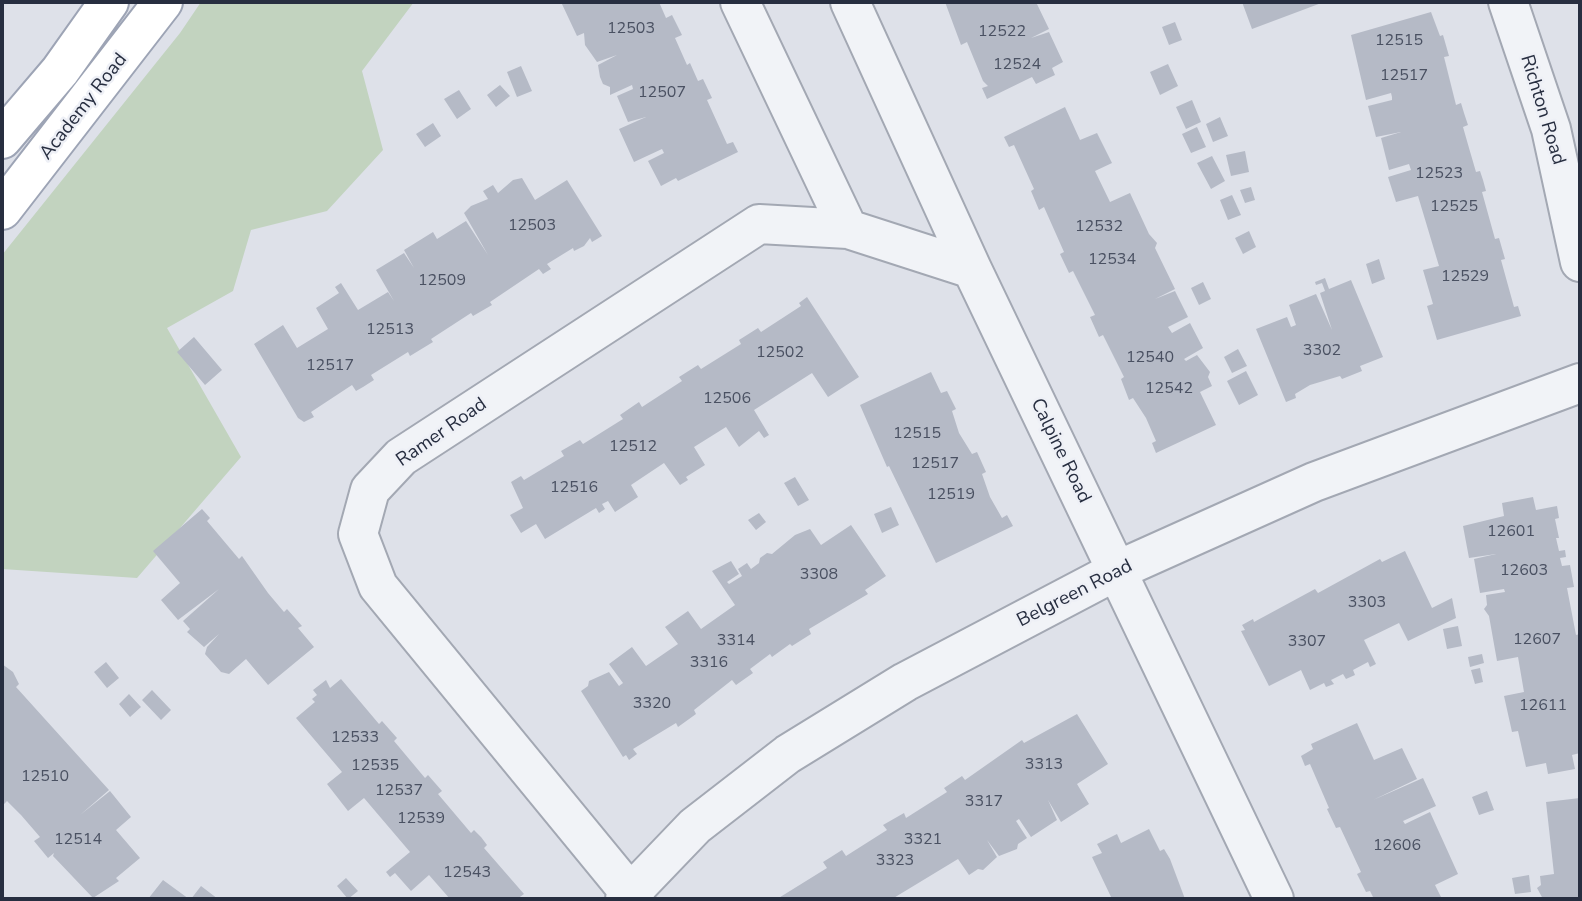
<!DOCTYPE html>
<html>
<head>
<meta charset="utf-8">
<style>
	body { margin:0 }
	#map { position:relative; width:1582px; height:901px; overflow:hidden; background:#dee1e9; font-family:"Nunito Sans",sans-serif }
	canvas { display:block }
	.frame { position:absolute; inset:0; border:4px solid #272e40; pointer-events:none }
</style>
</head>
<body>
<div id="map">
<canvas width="1582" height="901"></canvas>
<div class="frame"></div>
</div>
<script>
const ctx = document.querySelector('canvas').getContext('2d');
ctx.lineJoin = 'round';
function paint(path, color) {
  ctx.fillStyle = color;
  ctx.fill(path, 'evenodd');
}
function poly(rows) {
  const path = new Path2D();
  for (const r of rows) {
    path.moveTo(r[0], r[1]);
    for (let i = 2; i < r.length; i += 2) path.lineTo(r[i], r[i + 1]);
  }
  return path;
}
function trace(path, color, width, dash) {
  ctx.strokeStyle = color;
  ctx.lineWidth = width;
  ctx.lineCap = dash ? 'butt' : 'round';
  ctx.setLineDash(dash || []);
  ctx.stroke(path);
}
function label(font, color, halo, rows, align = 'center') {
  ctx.font = font + ' "Nunito Sans",sans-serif';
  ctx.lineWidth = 5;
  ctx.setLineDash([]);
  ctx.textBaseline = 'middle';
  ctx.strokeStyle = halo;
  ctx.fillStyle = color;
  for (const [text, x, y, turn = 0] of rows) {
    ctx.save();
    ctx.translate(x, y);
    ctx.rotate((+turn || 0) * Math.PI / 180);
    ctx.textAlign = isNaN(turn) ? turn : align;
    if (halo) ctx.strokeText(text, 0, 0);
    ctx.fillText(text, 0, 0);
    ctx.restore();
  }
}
paint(poly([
	[201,2,414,2,362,71,383,150,327,211,251,230,233,291,167,328,241,457,137,578,2,569,2,255,180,33]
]), '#c2d3bf');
paint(poly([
	[561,2,659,2,666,18,672,15,682,35,675,38,687,65,690,63,698,81,703,79,712,98,707,100,727,144,733,142,738,152,678,181,676,178,661,186,648,161,664,153,662,149,634,162,619,129,646,117,628,122,617,96,633,89,632,85,610,95,610,87,603,84,600,77,598,65,617,55,597,62,585,45,584,33,577,36],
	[945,2,1036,2,1049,29,1031,38,1049,32,1063,62,1052,68,1055,75,1036,84,1032,77,987,99,982,88,988,86,983,81,967,42,961,45],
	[1242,2,1324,2,1252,29],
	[1431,12,1440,36,1443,35,1449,56,1444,57,1456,105,1461,103,1464,113,1468,125,1463,127,1469,148,1476,172,1480,171,1483,180,1486,191,1482,192,1495,239,1499,238,1505,259,1501,260,1514,307,1518,306,1521,316,1437,340,1427,306,1433,304,1423,270,1439,266,1418,196,1396,202,1388,177,1411,170,1409,164,1389,170,1381,138,1401,132,1376,137,1368,106,1392,100,1392,97,1391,93,1366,100,1351,35],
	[1175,22,1182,40,1169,45,1162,27],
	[1168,64,1178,86,1160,95,1150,72],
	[521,66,532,91,517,97,507,72],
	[500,85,510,96,496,107,487,95],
	[459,90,471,109,457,119,444,99],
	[1192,100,1201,122,1186,129,1176,107],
	[1065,107,1080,140,1097,133,1112,163,1095,171,1110,202,1130,193,1149,234,1157,243,1155,248,1175,289,1155,299,1175,291,1188,317,1168,327,1172,333,1190,323,1203,348,1184,359,1186,361,1197,355,1210,372,1208,377,1212,386,1200,392,1216,425,1156,453,1152,443,1156,441,1146,418,1133,398,1129,400,1121,379,1124,377,1103,335,1099,337,1090,317,1095,315,1073,271,1069,273,1060,254,1064,252,1044,207,1039,210,1031,191,1034,189,1014,145,1009,147,1004,137],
	[1220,117,1228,136,1213,142,1206,124],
	[433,123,441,136,425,147,416,134],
	[1197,127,1206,147,1191,153,1182,134],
	[1245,151,1249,172,1231,176,1226,155],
	[1212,156,1225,181,1211,189,1197,163],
	[522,178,535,200,567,180,602,236,592,242,590,238,584,246,574,251,573,248,547,264,551,269,543,274,539,269,490,302,492,305,473,316,471,313,431,339,433,342,410,356,408,352,371,375,374,380,363,387,356,391,352,385,311,412,314,417,304,422,298,418,254,344,283,325,297,348,328,329,316,308,339,293,335,287,341,283,358,310,388,292,394,301,376,270,404,253,414,268,404,250,433,232,437,239,466,221,488,255,464,213,471,206,488,199,483,191,493,185,498,193,513,180],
	[1251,187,1255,200,1245,203,1240,190],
	[1232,195,1241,215,1228,220,1220,200],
	[1249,231,1256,247,1243,254,1235,238],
	[1379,259,1385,279,1372,284,1366,264],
	[1325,278,1329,289,1351,280,1383,357,1360,366,1362,371,1342,379,1340,376,1310,385,1295,394,1296,398,1286,402,1256,329,1287,317,1291,327,1296,325,1289,305,1316,294,1332,330,1320,293,1325,291,1322,283,1316,285,1315,282],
	[1203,282,1211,299,1199,305,1191,288],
	[807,297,859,377,828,397,812,373,754,410,769,435,764,438,759,431,739,447,726,427,694,447,705,465,686,477,688,480,680,485,664,463,631,485,638,497,615,512,608,501,602,504,605,509,599,513,596,508,545,539,536,524,521,533,510,515,523,508,511,482,521,476,524,480,564,456,561,451,580,440,583,444,623,419,620,415,639,402,642,407,682,381,679,377,698,365,701,369,741,344,739,340,758,328,761,332,801,306,799,303],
	[194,337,222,370,205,385,177,352],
	[1238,349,1247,366,1232,373,1224,357],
	[1246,371,1258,395,1239,405,1227,381],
	[931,372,941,393,947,391,956,409,952,411,959,433,972,454,977,452,986,472,982,474,990,497,1002,518,1007,515,1013,526,936,563,889,466,887,467,860,405],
	[795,477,809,500,798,506,784,483],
	[1533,497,1536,510,1557,506,1559,518,1555,519,1559,538,1556,538,1559,551,1565,550,1566,557,1560,558,1562,566,1570,565,1574,587,1567,588,1576,635,1580,634,1580,753,1572,755,1575,769,1548,774,1546,763,1526,767,1518,731,1512,732,1504,696,1524,692,1518,657,1497,661,1489,616,1484,609,1487,605,1486,595,1505,592,1504,589,1480,593,1474,559,1496,554,1469,558,1463,526,1504,516,1502,503],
	[891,507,899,525,882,533,874,514],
	[202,509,210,518,207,521,239,559,242,556,268,593,284,612,287,609,295,618,302,626,298,628,314,647,268,685,246,659,229,674,221,672,205,654,207,647,219,634,204,647,187,632,190,629,183,621,219,589,178,620,161,600,180,583,153,551],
	[759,513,766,522,756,530,748,520],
	[851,525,886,576,865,590,868,594,809,629,811,634,792,646,790,644,772,657,770,654,750,669,753,673,736,685,732,680,694,710,696,714,678,727,676,723,633,749,637,754,629,760,626,755,623,757,581,691,588,686,589,681,609,672,619,686,623,683,609,664,632,647,646,666,678,644,665,627,688,611,701,629,735,605,712,571,731,561,739,574,727,582,729,584,742,576,738,569,747,563,751,569,759,563,760,558,767,553,772,554,795,535,810,529,821,545],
	[1405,551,1432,608,1452,598,1456,618,1408,641,1399,623,1364,640,1376,664,1370,667,1368,662,1353,670,1355,675,1346,679,1343,674,1331,680,1334,684,1326,687,1324,683,1310,690,1301,670,1269,686,1241,631,1245,630,1242,625,1253,619,1254,622,1315,589,1318,593,1380,559,1382,562],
	[1458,626,1462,646,1447,649,1443,629],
	[1482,654,1484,663,1470,667,1468,657],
	[106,662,119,678,107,688,94,672],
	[2,664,13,672,19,684,16,687,109,790,80,815,110,791,131,817,116,830,140,858,116,878,119,881,93,898,53,856,54,853,48,858,34,841,40,837,21,815,7,801,2,806],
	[1480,668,1483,682,1475,684,1471,670],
	[341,679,379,724,382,721,397,738,394,741,425,778,428,775,442,791,438,794,471,833,474,830,481,837,487,845,484,848,524,894,517,899,450,899,429,875,411,891,395,873,390,877,386,872,410,852,364,798,348,811,327,784,342,772,296,718,315,702,312,699,317,695,313,690,326,680,330,688],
	[152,690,171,710,161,720,142,700],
	[129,694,141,707,130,717,119,704],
	[1077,714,1108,764,1077,784,1089,804,1061,822,1048,800,1057,820,1031,837,1019,819,1016,821,1027,838,1018,844,1017,849,999,856,987,840,997,857,983,870,978,869,969,875,958,859,892,899,777,899,827,868,823,862,831,857,842,850,846,856,887,830,883,825,904,813,906,818,947,792,944,788,962,776,965,780,1022,740,1024,743],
	[1357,723,1374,760,1402,748,1417,779,1373,800,1423,778,1436,806,1403,821,1405,824,1430,812,1458,874,1435,885,1442,899,1374,899,1370,891,1366,892,1357,874,1361,872,1340,827,1336,828,1327,809,1329,808,1310,764,1305,766,1301,756,1313,749,1311,744],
	[1487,791,1494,810,1479,815,1472,797],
	[1580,798,1580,899,1543,899,1537,888,1541,885,1540,876,1554,874,1546,802],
	[1149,829,1160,851,1164,849,1170,859,1185,899,1112,899,1092,857,1102,853,1097,844,1117,834,1121,843],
	[1529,875,1531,892,1515,894,1512,878],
	[346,878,358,891,348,899,337,886],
	[163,880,189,899,148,899],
	[201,886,218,899,191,899]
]), '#b5bac6');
const minor = poly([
	[740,2,848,229],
	[850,2,972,269,1274,899],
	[1508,2,1551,129,1580,262],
	[625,899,695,826,788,754,905,682,1118,570,1314,482,1580,383],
	[635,899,378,586,358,534,370,490,401,457,759,224,848,229,972,269]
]);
const major = poly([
	[2,139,60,71,109,2],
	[2,210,163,2]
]);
trace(minor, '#a3a8b3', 42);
trace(major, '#9da4b5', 42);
trace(minor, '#f1f3f7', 38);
trace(major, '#fff', 38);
label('16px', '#4a5162', null, [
	["12503",631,29],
	["12522",1002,32],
	["12515",1399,41],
	["12524",1017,65],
	["12517",1404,76],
	["12507",662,93],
	["12523",1439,174],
	["12525",1454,207],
	["12503",532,226],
	["12532",1099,227],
	["12534",1112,260],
	["12529",1465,277],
	["12509",442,281],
	["12513",390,330],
	["3302",1322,351],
	["12502",780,353],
	["12540",1150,358],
	["12517",330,366],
	["12542",1169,389],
	["12506",727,399],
	["12515",917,434],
	["12512",633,447],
	["12517",935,464],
	["12516",574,488],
	["12519",951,495],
	["12601",1511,532],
	["12603",1524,571],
	["3308",819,575],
	["3303",1367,603],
	["12607",1537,640],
	["3314",736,641],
	["3307",1307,642],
	["3316",709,663],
	["3320",652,704],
	["12611",1543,706],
	["12533",355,738],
	["3313",1044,765],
	["12535",375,766],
	["12510",45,777],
	["12537",399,791],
	["3317",984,802],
	["12539",421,819],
	["12514",78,840],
	["3321",923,840],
	["12606",1397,846],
	["3323",895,861],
	["12543",467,873]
]);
label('19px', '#272e40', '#eef0f6', [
	["Academy Road",84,107,-52],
	["Richton Road",1542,110,73],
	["Ramer Road",442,433,-35],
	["Calpine Road",1060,451,64],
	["Belgreen Road",1075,594,-27]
]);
</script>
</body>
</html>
